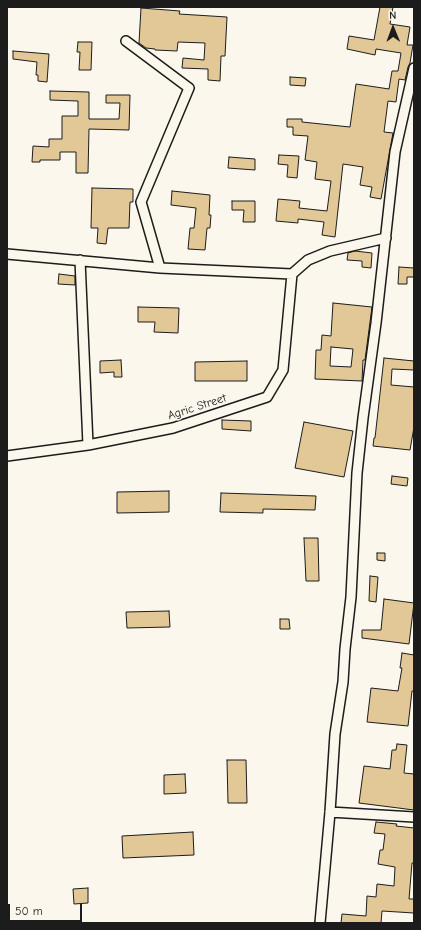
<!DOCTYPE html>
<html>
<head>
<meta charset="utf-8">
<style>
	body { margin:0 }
	#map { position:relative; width:421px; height:930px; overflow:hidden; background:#fbf7ec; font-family:"Comic Neue",sans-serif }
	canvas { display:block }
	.frame { position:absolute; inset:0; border:8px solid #1c1c1c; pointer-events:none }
	.north { position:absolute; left:373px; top:8px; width:40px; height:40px; -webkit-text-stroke:3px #fbf7ec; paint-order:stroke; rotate:359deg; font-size:11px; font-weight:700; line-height:16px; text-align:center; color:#1c1c1c }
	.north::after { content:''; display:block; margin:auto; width:14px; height:18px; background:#1c1c1c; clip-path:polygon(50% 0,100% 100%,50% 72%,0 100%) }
	.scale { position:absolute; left:8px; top:904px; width:74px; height:18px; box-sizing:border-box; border:2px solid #1c1c1c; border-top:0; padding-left:5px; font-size:12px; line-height:14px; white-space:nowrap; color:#1c1c1c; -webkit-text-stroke:3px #fbf7ec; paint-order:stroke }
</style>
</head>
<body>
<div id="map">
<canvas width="421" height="930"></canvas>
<div class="frame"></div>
<div class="north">N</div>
<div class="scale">50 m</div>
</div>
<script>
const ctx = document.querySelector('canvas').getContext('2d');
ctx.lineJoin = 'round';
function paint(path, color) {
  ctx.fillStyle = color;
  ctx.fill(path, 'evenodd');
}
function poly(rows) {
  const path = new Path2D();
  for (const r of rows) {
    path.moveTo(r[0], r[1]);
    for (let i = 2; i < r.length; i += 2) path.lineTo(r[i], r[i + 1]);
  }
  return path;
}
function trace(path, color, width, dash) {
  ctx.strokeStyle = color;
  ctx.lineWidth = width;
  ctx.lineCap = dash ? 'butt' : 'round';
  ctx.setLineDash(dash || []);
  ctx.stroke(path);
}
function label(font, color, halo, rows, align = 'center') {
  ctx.font = font + ' "Comic Neue",sans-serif';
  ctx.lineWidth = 3;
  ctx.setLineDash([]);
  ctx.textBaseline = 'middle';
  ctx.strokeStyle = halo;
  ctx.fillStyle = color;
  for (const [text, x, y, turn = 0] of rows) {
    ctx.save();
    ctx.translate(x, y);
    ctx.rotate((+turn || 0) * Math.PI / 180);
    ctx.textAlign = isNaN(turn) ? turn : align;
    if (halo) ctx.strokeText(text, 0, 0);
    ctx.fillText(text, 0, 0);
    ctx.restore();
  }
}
const building = poly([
	[380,7,393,7,390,24,410,27,407,45,413,45,410,63,408,67,405,80,399,79,396,102,388,101,384,132,393,133,381,199,370,197,372,187,360,185,363,167,343,164,335,237,322,235,324,222,298,219,298,223,276,221,278,199,300,201,299,208,327,211,331,181,315,179,317,162,305,160,308,136,293,135,293,127,287,127,287,119,302,119,302,122,350,127,356,84,389,89,392,71,398,71,401,53,376,49,375,55,347,49,349,36,374,40,380,7],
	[141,8,180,11,179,14,227,17,225,56,221,56,220,81,208,80,208,69,182,68,183,58,204,60,205,43,178,42,177,51,155,50,155,49,146,48,139,43,141,8],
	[78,42,92,42,91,70,79,70,80,52,77,52,78,42],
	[13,51,49,54,47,82,38,81,38,75,36,75,37,62,13,59,13,51],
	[290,77,306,78,305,86,290,85,290,77],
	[50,91,89,92,89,119,119,119,120,103,106,103,106,95,130,95,129,130,89,129,88,173,76,173,76,152,60,152,60,160,40,160,40,162,32,162,33,146,49,147,49,139,62,139,62,116,78,116,78,101,50,100,50,91],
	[279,155,299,156,297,178,287,177,288,165,278,164,279,155],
	[229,157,255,159,255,170,228,168,229,157],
	[92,188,133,189,133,202,130,202,129,228,108,228,106,244,97,243,98,228,91,228,92,188],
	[172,191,210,195,209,215,211,215,210,228,207,228,205,250,188,249,190,228,194,228,196,208,171,205,172,191],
	[232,201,255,201,255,222,243,222,244,210,232,210,232,201],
	[355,251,372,253,371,268,362,267,362,261,347,260,348,253,355,251],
	[399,267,414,268,414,277,407,277,407,284,398,284,399,267],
	[59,274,75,276,75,285,58,284,59,274],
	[333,303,372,307,365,360,363,360,362,381,315,379,316,350,321,350,322,335,331,336,333,303],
	[331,347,353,349,351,367,330,366,331,347],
	[138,307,179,308,178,333,154,332,155,322,138,322,138,307],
	[384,358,414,361,414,370,392,369,391,385,414,387,414,427,410,450,373,446,374,438,375,438,384,358],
	[121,360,122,377,114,377,114,372,100,373,100,361,121,360],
	[247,361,247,381,195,381,195,362,247,361],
	[222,420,251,421,251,431,222,429,222,420],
	[304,422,353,431,344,477,295,468,304,422],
	[392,476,408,478,407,486,391,484,392,476],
	[169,491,169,512,117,513,117,492,169,491],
	[221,493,316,496,315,510,263,509,263,513,220,512,221,493],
	[304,538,318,538,319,581,306,581,304,538],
	[377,553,385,553,385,561,377,560,377,553],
	[370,576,378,577,376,602,369,601,370,576],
	[384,599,414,603,409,644,362,638,362,630,381,630,384,599],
	[169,611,170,627,127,628,126,612,169,611],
	[280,619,289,619,290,629,280,629,280,619],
	[402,653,414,655,414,691,412,691,408,726,367,722,371,688,398,691,402,668,400,668,402,653],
	[397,744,407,745,404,773,414,774,414,810,359,803,364,766,390,769,392,750,396,750,397,744],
	[227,760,246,760,247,803,228,803,227,760],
	[185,774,186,793,164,794,164,775,185,774],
	[376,822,397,824,396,826,414,828,414,863,412,863,409,899,414,899,414,913,382,911,381,923,341,923,342,914,366,916,367,896,376,897,377,884,394,886,395,867,378,864,380,850,383,850,385,834,374,833,376,822],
	[193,832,194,855,123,858,122,836,193,832],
	[88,888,88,903,74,904,73,889,88,888]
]);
paint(building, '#e2c797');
trace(building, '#1c1c1c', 1);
const minor = poly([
	[126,41,189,88,141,202,160,268],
	[7,254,160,268,292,274,308,260,330,251,386,238],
	[80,260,88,445],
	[7,456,88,445,173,428,267,397,283,370,292,274],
	[330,812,414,817],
	[320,923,330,812,335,734,343,682,345,649,351,597,357,473,363,418,376,323,395,152,414,68]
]);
trace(minor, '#1c1c1c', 12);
trace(minor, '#fbf7ec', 9);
label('12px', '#1c1c1c', '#fbf7ec', [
	["Agric Street",197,407,-18]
]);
</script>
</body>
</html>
